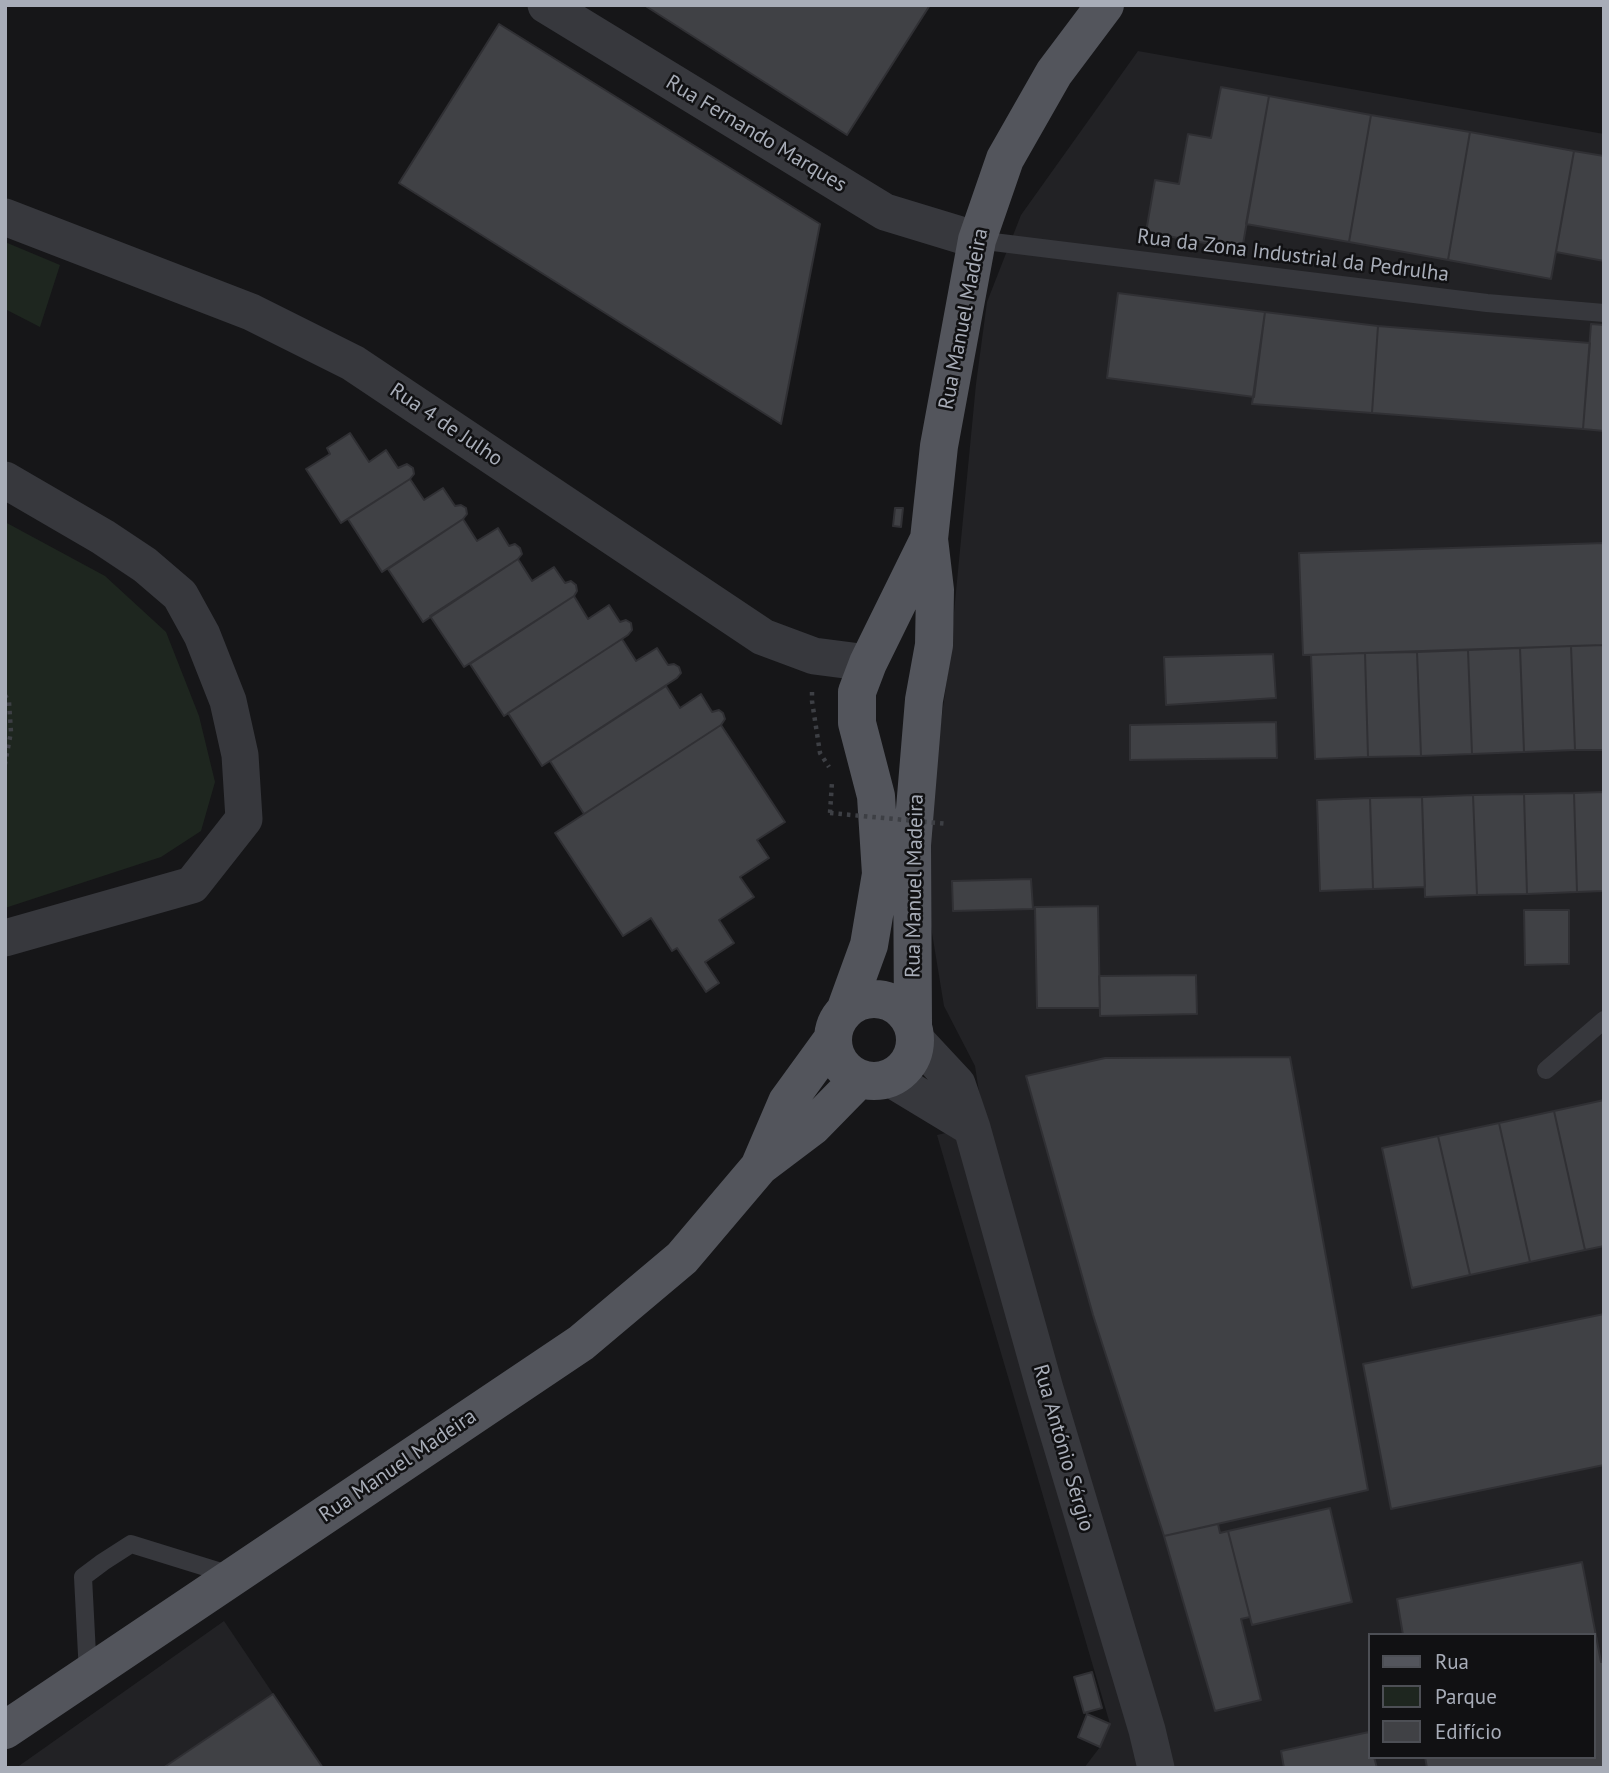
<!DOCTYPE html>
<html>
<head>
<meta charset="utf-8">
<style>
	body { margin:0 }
	#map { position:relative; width:1609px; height:1773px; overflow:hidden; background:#161618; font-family:"PT Sans",sans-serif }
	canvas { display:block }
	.frame { position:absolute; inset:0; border:7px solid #a8adb8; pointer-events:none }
	.legend { position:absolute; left:1368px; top:1633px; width:228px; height:126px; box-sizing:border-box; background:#111113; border:2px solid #4d4f55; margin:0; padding:9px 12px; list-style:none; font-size:21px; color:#a8adb8 }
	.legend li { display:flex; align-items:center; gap:14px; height:35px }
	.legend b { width:35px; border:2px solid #4d4f55 }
</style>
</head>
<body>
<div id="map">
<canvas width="1609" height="1773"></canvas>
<div class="frame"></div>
<ul class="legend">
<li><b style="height:9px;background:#53555c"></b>Rua</li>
<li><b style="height:19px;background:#1e261f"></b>Parque</li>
<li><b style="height:19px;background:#404145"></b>Edifício</li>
</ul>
</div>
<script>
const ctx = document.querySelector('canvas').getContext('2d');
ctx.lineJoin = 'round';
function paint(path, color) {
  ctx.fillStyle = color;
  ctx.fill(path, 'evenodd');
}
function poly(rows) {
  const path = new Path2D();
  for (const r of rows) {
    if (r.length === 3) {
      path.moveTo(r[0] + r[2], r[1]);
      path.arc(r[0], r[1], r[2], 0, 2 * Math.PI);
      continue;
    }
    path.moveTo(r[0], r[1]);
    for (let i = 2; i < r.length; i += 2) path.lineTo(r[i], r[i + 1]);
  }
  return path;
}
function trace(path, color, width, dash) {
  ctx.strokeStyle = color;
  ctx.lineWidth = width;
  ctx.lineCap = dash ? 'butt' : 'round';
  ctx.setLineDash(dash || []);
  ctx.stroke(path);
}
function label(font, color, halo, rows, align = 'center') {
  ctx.font = font + ' "PT Sans",sans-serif';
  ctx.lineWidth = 5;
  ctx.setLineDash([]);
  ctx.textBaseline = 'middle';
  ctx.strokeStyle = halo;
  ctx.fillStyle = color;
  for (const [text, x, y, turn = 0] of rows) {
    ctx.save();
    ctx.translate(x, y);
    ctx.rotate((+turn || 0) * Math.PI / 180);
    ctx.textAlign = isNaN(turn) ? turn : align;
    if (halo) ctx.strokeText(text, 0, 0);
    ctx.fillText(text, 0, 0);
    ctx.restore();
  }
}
paint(poly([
	[1138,51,1604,134,1604,1768,1084,1768,1100,1747,1110,1724,937,1135,984,1124,975,1066,944,1006,921,866,949,664,976,384,987,302,1021,215],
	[1369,1635,1593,1635,1593,1757,1369,1757],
	[224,1621,323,1768,16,1768]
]), '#222225');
paint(poly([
	[5,242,60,265,40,327,5,309],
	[5,522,105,576,166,632,199,716,215,782,201,831,161,857,5,908]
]), '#1e261f');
const building = poly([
	[644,5,930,5,847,135,644,5],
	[499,24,820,224,781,424,399,183,499,24],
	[1221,87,1269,96,1242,250,1146,232,1155,180,1179,184,1188,134,1211,138,1221,87],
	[1269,96,1371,115,1349,242,1246,224,1269,96],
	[1371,115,1470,132,1448,260,1349,242,1371,115],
	[1470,132,1574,151,1551,279,1448,260,1470,132],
	[1574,151,1604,156,1604,261,1556,252,1574,151],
	[1118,293,1265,312,1254,397,1107,378,1118,293],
	[1265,312,1378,326,1372,413,1252,404,1265,312],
	[1591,324,1604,325,1604,431,1583,429,1591,324],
	[1378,326,1590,343,1583,429,1372,413,1378,326],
	[350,433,369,462,386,450,398,468,407,464,413,468,414,474,410,479,341,523,306,469,330,454,327,448,350,433],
	[410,479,424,500,443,488,455,506,461,505,466,508,467,514,463,519,382,572,348,519,410,479],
	[895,508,903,508,901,527,893,526,895,508],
	[463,519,477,541,498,528,509,546,515,544,520,548,522,554,518,559,423,622,388,569,463,519],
	[1604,543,1604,645,1303,655,1299,553,1604,543],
	[518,559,532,581,554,567,565,583,571,581,576,585,577,591,574,596,464,667,430,616,518,559],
	[574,596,588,619,609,605,620,622,626,620,631,623,632,630,628,635,504,716,470,664,574,596],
	[622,639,636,661,657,648,668,665,674,664,679,667,681,673,677,678,542,766,508,713,622,639],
	[1604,645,1604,750,1575,750,1571,646,1604,645],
	[1571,646,1575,750,1524,752,1520,648,1571,646],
	[1520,648,1524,752,1472,754,1468,650,1520,648],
	[1468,650,1472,754,1421,756,1417,652,1468,650],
	[1417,652,1421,756,1368,757,1365,653,1417,652],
	[1365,653,1368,757,1315,759,1311,655,1365,653],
	[1273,654,1276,698,1166,705,1164,657,1273,654],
	[666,686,680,708,701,694,712,712,719,710,723,713,725,719,721,725,584,814,550,761,666,686],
	[1276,722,1277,758,1130,760,1130,725,1276,722],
	[721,725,785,822,757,840,769,858,740,877,754,897,719,920,734,943,705,962,719,983,706,992,677,948,672,951,651,918,623,936,555,833,721,725],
	[1604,792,1604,891,1577,892,1574,793,1604,792],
	[1574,793,1577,892,1527,894,1524,794,1574,793],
	[1524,794,1527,894,1477,895,1473,795,1524,794],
	[1473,795,1477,895,1425,897,1422,797,1473,795],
	[1422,797,1425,887,1373,889,1370,798,1422,797],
	[1370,798,1373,889,1320,891,1317,800,1370,798],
	[1031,879,1033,909,953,911,952,881,1031,879],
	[1098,906,1100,1008,1037,1008,1035,907,1098,906],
	[1524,910,1569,910,1569,964,1525,965,1524,910],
	[1196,975,1197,1014,1100,1016,1099,976,1196,975],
	[1290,1057,1368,1490,1164,1536,1093,1315,1026,1076,1105,1058,1290,1057],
	[1604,1100,1604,1246,1585,1250,1554,1111,1604,1100],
	[1554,1111,1585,1250,1530,1262,1499,1123,1554,1111],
	[1499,1123,1530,1262,1470,1275,1438,1136,1499,1123],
	[1438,1136,1470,1275,1412,1288,1382,1148,1438,1136],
	[1604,1314,1604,1465,1391,1509,1363,1364,1604,1314],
	[1330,1508,1352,1602,1252,1625,1228,1531,1330,1508],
	[1218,1524,1220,1533,1228,1531,1250,1617,1241,1619,1261,1700,1215,1711,1164,1536,1218,1524],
	[1582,1562,1601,1662,1604,1661,1604,1768,1427,1768,1425,1757,1593,1757,1593,1635,1403,1635,1397,1599,1582,1562],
	[1092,1672,1102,1708,1084,1713,1074,1677,1092,1672],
	[273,1694,323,1768,163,1768,273,1694],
	[1087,1714,1110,1724,1100,1747,1078,1737,1087,1714],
	[1369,1732,1369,1757,1374,1757,1377,1768,1284,1768,1281,1751,1369,1732]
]);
paint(building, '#404145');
trace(building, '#303034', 2);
trace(poly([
	[812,692,812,701,820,753,829,767],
	[5,695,9,702,11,732,5,764],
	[830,813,832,782]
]), '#3d3f44', 4.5, [3.5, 5]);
trace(poly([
	[977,240,1487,303,1604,313],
	[1546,1070,1604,1020],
	[88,1674,83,1577,103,1562,131,1544,231,1575]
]), '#37383d', 18);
trace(poly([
	[546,5,885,212,977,240],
	[5,217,251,312,353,363,763,637,814,656,868,663],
	[5,480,103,537,145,565,180,595,202,635,228,701,240,755,244,819,192,885,5,938],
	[916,1040,957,1084,972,1128,1045,1389,1147,1730,1156,1768],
	[891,1079,972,1128]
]), '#37383d', 37);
trace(poly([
	[874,1040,41],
	[845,1011,869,945,881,874,876,796,857,723,857,692,868,663,929,539],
	[913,1024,912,845,924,700,934,645,935,590,929,539,939,446,977,240,1005,159,1054,73,1105,5],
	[760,1165,787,1102,832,1040],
	[5,1730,581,1343,682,1258,760,1166,813,1126,859,1079]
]), '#53555c', 38);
trace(poly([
	[830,813,948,824]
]), '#3d3f44', 4.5, [3.5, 5]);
label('21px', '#a8adb8', '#111113', [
	["Rua Fernando Marques",756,134,31],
	["Rua da Zona Industrial da Pedrulha",1293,256,7],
	["Rua Manuel Madeira",964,319,-79],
	["Rua 4 de Julho",446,425,34],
	["Rua Manuel Madeira",915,886,-89],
	["Rua António Sérgio",1063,1448,74],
	["Rua Manuel Madeira",398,1466,-34]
]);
</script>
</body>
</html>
